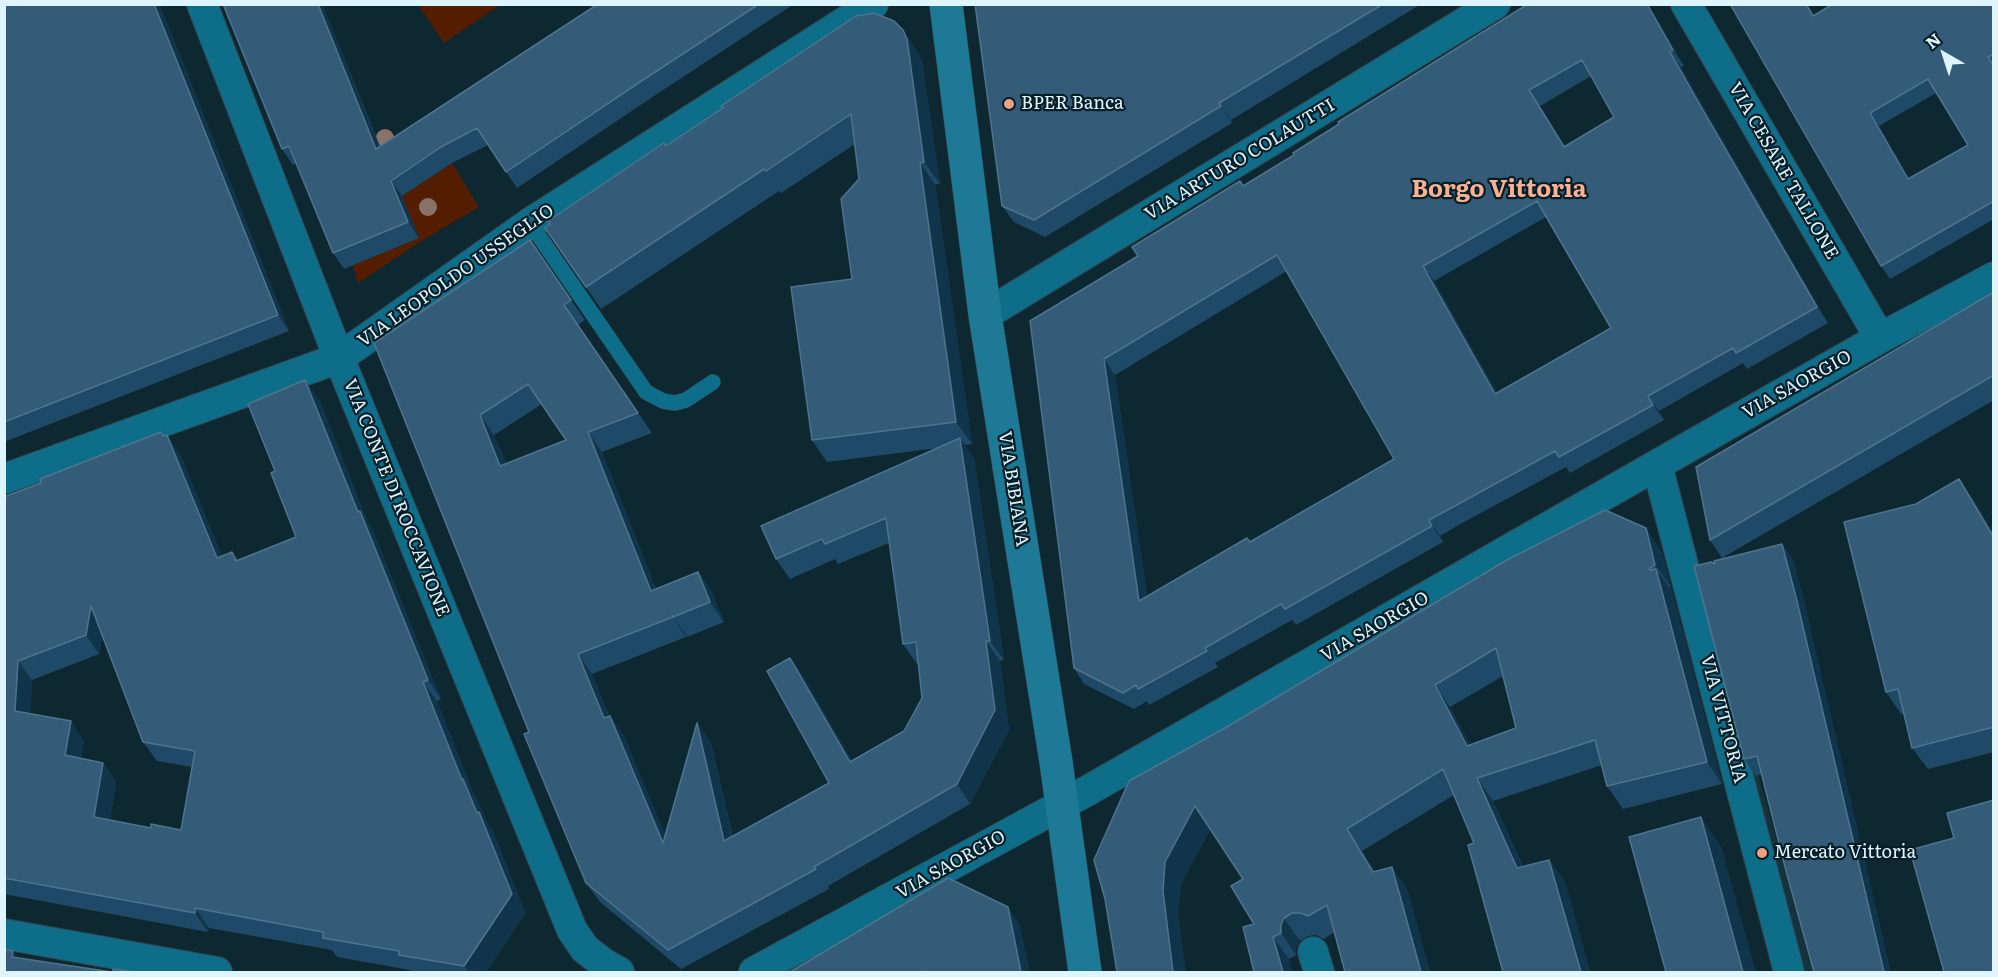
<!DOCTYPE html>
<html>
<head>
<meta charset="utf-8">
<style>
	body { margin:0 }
	#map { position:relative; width:1998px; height:977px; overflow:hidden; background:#0e2831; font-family:Literata,serif }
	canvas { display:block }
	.frame { position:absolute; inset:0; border:6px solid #def5fe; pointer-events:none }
	.north { position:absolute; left:1914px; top:24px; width:60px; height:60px; -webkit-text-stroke:4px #041e27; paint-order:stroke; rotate:321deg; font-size:16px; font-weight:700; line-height:24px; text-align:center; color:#def5fe }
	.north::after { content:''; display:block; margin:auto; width:21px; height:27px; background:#def5fe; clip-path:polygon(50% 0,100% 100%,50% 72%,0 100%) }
</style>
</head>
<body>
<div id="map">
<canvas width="1998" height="977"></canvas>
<div class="frame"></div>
<div class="north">N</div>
</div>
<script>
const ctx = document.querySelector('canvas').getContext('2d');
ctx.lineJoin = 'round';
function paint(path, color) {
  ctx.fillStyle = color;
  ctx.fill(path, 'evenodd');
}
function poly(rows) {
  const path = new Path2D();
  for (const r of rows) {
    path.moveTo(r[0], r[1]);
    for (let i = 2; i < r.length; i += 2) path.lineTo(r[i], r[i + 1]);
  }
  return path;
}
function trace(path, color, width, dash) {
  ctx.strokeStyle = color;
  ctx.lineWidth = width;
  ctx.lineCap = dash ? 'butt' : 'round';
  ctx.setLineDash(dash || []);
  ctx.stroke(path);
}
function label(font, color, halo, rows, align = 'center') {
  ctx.font = font + ' Literata,serif';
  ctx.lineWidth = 4.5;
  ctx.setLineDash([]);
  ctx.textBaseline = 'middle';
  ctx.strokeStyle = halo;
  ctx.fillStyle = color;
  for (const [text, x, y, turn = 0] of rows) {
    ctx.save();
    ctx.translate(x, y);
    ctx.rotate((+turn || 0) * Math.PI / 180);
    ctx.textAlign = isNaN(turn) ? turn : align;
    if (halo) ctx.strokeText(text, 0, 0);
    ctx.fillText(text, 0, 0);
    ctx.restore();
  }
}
paint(poly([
	[1745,727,1813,972,1773,972,1714,734]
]), '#15333d');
paint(poly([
	[418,5,500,5,444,43],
	[452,163,479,207,428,237,358,283,353,265,419,238,389,166,436,174]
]), '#541d00');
const lane = poly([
	[530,223,646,392,663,401,675,403,686,400,713,382]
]);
const street = poly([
	[202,4,339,358,572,930,585,949,603,963,619,972],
	[1686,4,1880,338],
	[985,315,1495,4],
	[1657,465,1789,972],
	[4,479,339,358,530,223,873,4],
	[4,934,217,972],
	[1313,952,1319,972],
	[754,972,1087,791,1683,450,1880,338,1994,277]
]);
const secondary = poly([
	[946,4,985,315,1056,762,1085,972]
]);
trace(lane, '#31424b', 16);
trace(street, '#31424b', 32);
trace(secondary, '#31424b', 34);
trace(lane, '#0e6e8a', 15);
trace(street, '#0e6e8a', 30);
trace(secondary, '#1d7995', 33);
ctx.fillStyle = '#8b7266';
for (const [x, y] of [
	[385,138],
	[428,207]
]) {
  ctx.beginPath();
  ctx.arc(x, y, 9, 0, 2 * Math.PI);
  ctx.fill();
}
paint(poly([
	[4,4,159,4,180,55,289,331,4,442],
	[223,4,322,4,380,146,598,4,794,4,654,96,517,188,488,145,452,163,402,196,419,238,344,269,333,253,296,164,293,165,282,149],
	[975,4,1421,4,1231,120,1232,123,1045,237,1014,222,1002,206],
	[1647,4,1657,19,1684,66,1681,67,1711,120,1828,323,1747,369,1743,363,1659,411,1664,420,1570,473,1566,467,1464,522,1440,536,1443,542,1296,625,1292,620,1215,663,1218,667,1149,705,1147,701,1134,709,1084,684,1074,668,1030,321,1138,256,1240,181,1243,186],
	[1591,76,1614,117,1565,146,1540,106],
	[1546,217,1611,328,1497,393,1434,281],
	[1287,271,1394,459,1250,541,1147,596,1115,375],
	[1807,4,1814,16,1994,4,1994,219,1890,279,1881,266],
	[1936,93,1968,145,1909,179,1879,126],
	[918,52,922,61,940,184,935,184,972,444,964,445,974,458,1004,660,1000,661,1009,730,970,804,828,886,829,889,681,969,600,902,586,883,529,732,374,343,530,240,585,320,578,325,652,433,602,452,656,589,698,572,712,592,724,622,687,637,686,635,686,637,592,674,609,716,624,736,665,835,697,723,711,743,733,837,829,783,790,658,804,678,852,761,904,731,922,698,918,664,917,664,903,644,889,543,838,564,835,559,790,579,776,559,938,448,827,462,812,440,852,279,859,179,855,144,781,193,779,191,601,309,545,228,666,146],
	[542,404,566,440,506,464,494,435],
	[1994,292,1994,400,1722,558,1710,540],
	[319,399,368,523,373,531,441,699,437,701,473,793,477,799,487,823,493,831,525,913,486,972,412,972,410,970,337,957,332,950,209,928,208,932,4,894,4,497,41,483,161,432,180,454,222,556,232,552,238,560,296,537,275,471],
	[102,636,143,742,157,761,192,767,181,830,151,828,110,820,116,782,103,763,81,758,84,741,30,714,32,680,99,654],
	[1959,479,1974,501,1994,534,1994,752,1928,769,1912,748,1904,713,1901,714,1886,692,1916,504],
	[1782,544,1793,560,1807,613,1762,774,1756,776,1744,759,1715,564],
	[1661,551,1671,587,1670,588,1672,591,1722,784,1623,809,1607,786,1602,765,1493,801,1523,867,1549,860,1565,882,1590,972,1503,972,1474,843,1454,795,1362,851,1375,872,1407,889,1430,972,1345,972,1334,932,1324,939,1316,935,1308,936,1300,941,1296,947,1296,955,1289,959,1254,924,1243,879,1210,829,1181,884,1178,913,1105,899,1094,860],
	[1503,676,1516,728,1470,745,1450,707]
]), '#1f4a67');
paint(poly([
	[154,4,159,4,180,55,289,331,278,315],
	[318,4,322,4,387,165,376,149],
	[1647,4,1657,19,1684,66,1673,50],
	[903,30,918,52,922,61,940,184,924,162],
	[1670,52,1681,67,1828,323,1817,307],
	[1529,90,1540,106,1575,163,1564,147],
	[1219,103,1231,120,1232,123,1221,106],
	[1870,113,1879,126,1918,193,1908,179],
	[920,163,935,184,972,444,956,422],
	[391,181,402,196,419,238,408,222],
	[1423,266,1434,281,1506,410,1495,394],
	[1104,359,1115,375,1150,616,1139,601],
	[305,380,319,399,368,523,373,531,441,699,428,680,358,512],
	[1648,396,1659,411,1664,420,1653,405],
	[480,415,494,435,514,486,500,466],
	[161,432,173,449,167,435,180,454,231,577,217,558],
	[588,432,602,452,665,611,651,591],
	[960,438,974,458,1004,660,990,641],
	[1959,479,1974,501,1994,534,1994,538],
	[1429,520,1440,536,1443,542,1432,526],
	[1646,528,1661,551,1671,587,1655,565],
	[1782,544,1793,560,1807,613,1891,972,1884,972],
	[1656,569,1672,591,1722,784,1707,762],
	[698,572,712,592,724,622,710,602],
	[91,606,104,626,99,654,86,635],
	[672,615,686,635,686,637,673,617],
	[986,641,1000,661,1009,730,970,804,957,784],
	[578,654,592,674,617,738,604,718],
	[790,658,804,678,864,782,850,762],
	[18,661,32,680,29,730,15,711],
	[423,682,437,701,473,793,477,799,487,823,493,831,525,913,486,972,469,972,464,966,477,813,462,780],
	[1435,685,1450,707,1482,769,1467,746],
	[610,716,624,736,677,863,663,843],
	[71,721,84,741,79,774,65,755],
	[697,723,711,743,738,861,724,841],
	[103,763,116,782,107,837,94,817],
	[1477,778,1493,801,1533,891,1517,868],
	[1195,806,1211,829,1181,884,1178,913,1186,972,1173,972,1163,891,1165,862],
	[1701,817,1721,846,1756,972,1743,972],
	[1347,829,1362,851,1389,895,1373,872],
	[1549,860,1565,882,1590,972,1581,972],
	[1392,867,1407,889,1430,972,1421,972],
	[1008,907,1020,925,1030,972,1021,972],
	[195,908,209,928,208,932,195,913],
	[1284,918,1300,941,1296,947,1296,955,1281,933,1281,925],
	[1273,937,1289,959,1292,972,1283,972],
	[13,951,29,972,12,957]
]), '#10354b');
const building = poly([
	[4,4,154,4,278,315,4,422,4,4],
	[223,4,318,4,376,149,598,4,759,4,643,80,506,172,477,128,441,147,391,181,408,222,333,253,289,146,282,149,223,4],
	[975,4,1383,4,1219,103,1221,106,1034,220,1002,206,975,4],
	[1528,4,1642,4,1642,6,1647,4,1673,50,1670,52,1700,105,1817,307,1736,353,1733,348,1648,396,1653,405,1559,457,1555,451,1453,507,1429,520,1432,526,1285,609,1281,604,1205,648,1207,651,1138,689,1136,685,1123,693,1074,668,1030,321,1138,256,1132,247,1240,181,1243,186,1294,155,1293,153,1339,124,1338,122,1528,4],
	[1582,60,1614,117,1564,147,1529,90,1582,60],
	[1537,201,1611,328,1495,394,1423,266,1537,201],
	[1277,255,1394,459,1250,542,1247,538,1139,601,1104,359,1277,255],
	[1730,4,1806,4,1813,16,1833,4,1994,4,1994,54,1988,57,1994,67,1994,201,1881,266,1730,4],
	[1928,79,1968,145,1908,179,1870,113,1928,79],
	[874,13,894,21,903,30,907,39,924,162,920,163,956,422,812,440,791,287,852,279,841,199,859,179,851,114,766,171,764,169,586,287,545,228,550,224,548,221,664,143,666,146,723,108,721,106,856,16,874,13],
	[530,240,571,300,564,305,638,413,588,432,651,591,698,572,710,602,673,617,672,615,673,617,578,654,604,718,610,716,663,843,697,723,724,841,829,783,767,671,790,658,850,762,904,731,922,698,916,642,903,644,886,518,825,544,822,539,776,559,761,526,960,438,990,641,986,641,995,710,957,784,814,867,816,869,668,950,586,883,524,734,529,732,374,343,530,240],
	[528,384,566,440,500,466,480,415,528,384],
	[1994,292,1994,375,1710,540,1696,467,1994,292],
	[305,380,358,512,360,511,428,680,423,682,462,780,463,779,477,813,479,812,512,894,464,966,399,955,399,951,323,938,323,932,195,908,195,913,4,878,4,497,41,483,40,479,161,432,163,436,167,435,217,558,232,552,236,561,296,537,271,473,275,471,248,404,305,380],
	[91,606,143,742,195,751,181,830,151,824,151,828,94,817,103,763,65,755,71,721,15,711,18,661,86,635,91,606],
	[1959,479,1994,538,1994,727,1912,748,1898,689,1886,692,1844,522,1916,504,1959,479],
	[1605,510,1646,528,1655,565,1649,569,1650,570,1656,569,1707,762,1607,786,1595,740,1477,778,1517,868,1549,860,1581,972,1503,972,1468,845,1474,843,1443,769,1347,829,1373,872,1392,867,1421,972,1345,972,1327,905,1308,916,1301,913,1292,913,1284,918,1281,925,1281,933,1273,937,1283,972,1254,972,1243,927,1254,924,1231,886,1243,879,1195,806,1165,862,1163,891,1173,972,1117,972,1105,899,1094,860,1129,781,1225,728,1507,560,1605,510],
	[1496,648,1516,728,1467,746,1435,685,1496,648],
	[1782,544,1796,597,1884,972,1814,972,1786,871,1757,756,1744,759,1694,566,1711,562,1715,564,1714,561,1782,544],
	[1994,800,1994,972,1944,972,1910,850,1954,838,1947,813,1994,800],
	[1701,817,1743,972,1666,972,1629,837,1701,817],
	[948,878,1008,907,1021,972,927,972,927,971,925,972,790,972,948,878],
	[4,949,13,951,12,957,112,972,4,972,4,949],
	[113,969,133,972,113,972,113,969]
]);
paint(building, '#345c78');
trace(building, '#4e748d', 1.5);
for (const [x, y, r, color] of [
	[1009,104,6,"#f2a17e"],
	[1762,853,6,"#f2a17e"]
]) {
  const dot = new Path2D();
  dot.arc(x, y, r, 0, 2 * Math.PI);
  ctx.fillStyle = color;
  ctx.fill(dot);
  trace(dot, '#041e27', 2);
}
label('18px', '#def5fe', '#041e27', [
	["BPER Banca",1021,104],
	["Mercato Vittoria",1774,853]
], 'left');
label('18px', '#def5fe', '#041e27', [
	["VIA ARTURO COLAUTTI",1240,160,-31],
	["VIA CESARE TALLONE",1783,171,60],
	["VIA LEOPOLDO USSEGLIO",456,276,-35],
	["VIA SAORGIO",1797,385,-29],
	["VIA BIBIANA",1013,489,81],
	["VIA CONTE DI ROCCAVIONE",396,498,68],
	["VIA SAORGIO",1375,627,-30],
	["VIA VITTORIA",1723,719,75],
	["VIA SAORGIO",951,865,-29]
]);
label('bold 24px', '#fdb191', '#041e27', [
	["Borgo Vittoria",1499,190]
]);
</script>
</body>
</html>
